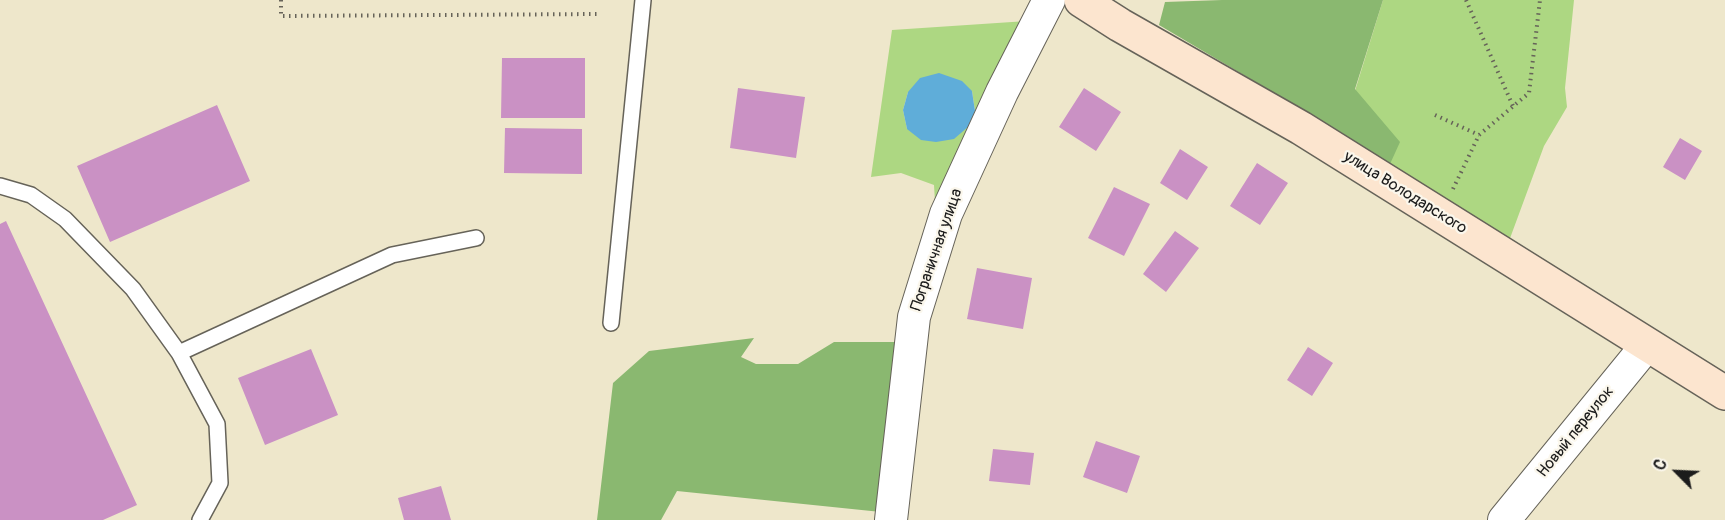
<!DOCTYPE html>
<html>
<head>
<meta charset="utf-8">
<style>
	body { margin:0 }
	#map { position:relative; width:1725px; height:520px; overflow:hidden; background:#eee7cb; font-family:Pangolin,sans-serif }
	canvas { display:block }
	.north { position:absolute; left:1647px; top:442px; width:60px; height:60px; -webkit-text-stroke:4px #fbf7ec; paint-order:stroke; rotate:294deg; font-size:16px; font-weight:700; line-height:24px; text-align:center; color:#1c1c1c }
	.north::after { content:''; display:block; margin:auto; width:21px; height:27px; background:#1c1c1c; clip-path:polygon(50% 0,100% 100%,50% 72%,0 100%) }
</style>
</head>
<body>
<div id="map">
<canvas width="1725" height="520"></canvas>
<div class="north">С</div>
</div>
<script>
const ctx = document.querySelector('canvas').getContext('2d');
ctx.lineJoin = 'round';
function paint(path, color) {
  ctx.fillStyle = color;
  ctx.fill(path, 'evenodd');
}
function poly(rows) {
  const path = new Path2D();
  for (const r of rows) {
    path.moveTo(r[0], r[1]);
    for (let i = 2; i < r.length; i += 2) path.lineTo(r[i], r[i + 1]);
  }
  return path;
}
function trace(path, color, width, dash) {
  ctx.strokeStyle = color;
  ctx.lineWidth = width;
  ctx.lineCap = dash ? 'butt' : 'round';
  ctx.setLineDash(dash || []);
  ctx.stroke(path);
}
function label(font, color, halo, rows, align = 'center') {
  ctx.font = font + ' Pangolin,sans-serif';
  ctx.lineWidth = 4.5;
  ctx.setLineDash([]);
  ctx.textBaseline = 'middle';
  ctx.strokeStyle = halo;
  ctx.fillStyle = color;
  for (const [text, x, y, turn = 0] of rows) {
    ctx.save();
    ctx.translate(x, y);
    ctx.rotate((+turn || 0) * Math.PI / 180);
    ctx.textAlign = isNaN(turn) ? turn : align;
    if (halo) ctx.strokeText(text, 0, 0);
    ctx.fillText(text, 0, 0);
    ctx.restore();
  }
}
paint(poly([
	[1383,0,1574,0,1565,88,1567,107,1544,146,1509,241,1342,133],
	[1027,21,936,219,934,185,901,173,871,177,892,30],
	[972,91,975,111,969,126,907,129,903,110,908,92]
]), '#add782');
paint(poly([
	[1222,0,1383,0,1355,89,1400,142,1390,164,1342,133,1159,25,1165,2],
	[754,338,741,357,756,364,798,364,834,342,899,342,881,512,677,491,661,520,597,520,613,383,649,351]
]), '#8ab870');
paint(poly([
	[939,73,962,81,972,91,975,111,969,126,954,139,936,142,921,140,907,129,903,110,908,92,920,78]
]), '#5fadd9');
paint(poly([
	[502,58,585,58,585,118,501,118],
	[738,88,805,97,796,158,730,148],
	[1084,88,1121,112,1096,151,1059,127],
	[217,105,250,181,110,242,77,166],
	[505,128,582,129,582,174,504,173],
	[1680,138,1702,151,1685,180,1663,167],
	[1180,149,1208,167,1187,200,1160,183],
	[1257,163,1288,183,1260,225,1230,206],
	[1114,187,1150,204,1124,256,1088,238],
	[6,221,137,505,103,520,0,520,0,224],
	[1175,231,1199,248,1166,292,1143,274],
	[977,268,1032,278,1023,329,967,319],
	[1308,347,1333,363,1312,396,1287,380],
	[311,349,338,415,265,445,238,378],
	[1096,441,1140,456,1127,493,1083,477],
	[993,449,1034,453,1030,485,989,481],
	[441,486,451,520,404,520,398,498]
]), '#ca91c4');
const lane = poly([
	[0,186,31,195,65,219,133,289,179,353,217,424,220,483,200,520],
	[611,323,643,0],
	[179,353,392,255,476,238]
]);
const street = poly([
	[891,520,914,317,946,214,1002,92,1049,0],
	[1504,520,1647,345]
]);
const secondary = poly([
	[1081,0,1120,25,1301,128,1725,393]
]);
trace(lane, '#666359', 18);
trace(street, '#666359', 34);
trace(secondary, '#666359', 36);
trace(poly([
	[281,0,281,16,597,14],
	[1466,0,1513,106],
	[1435,115,1479,135],
	[1453,189,1479,135,1529,93,1540,0]
]), '#666359', 4, [1.5, 4.5]);
trace(lane, '#fff', 15);
trace(street, '#fff', 32);
trace(secondary, '#fce5cf', 33);
label('16px', '#1c1c1c', '#fbf7ec', [
	["улица Володарского",1405,193,32],
	["Пограничная улица",937,250,-71],
	["Новый переулок",1576,432,-51]
]);
</script>
</body>
</html>
